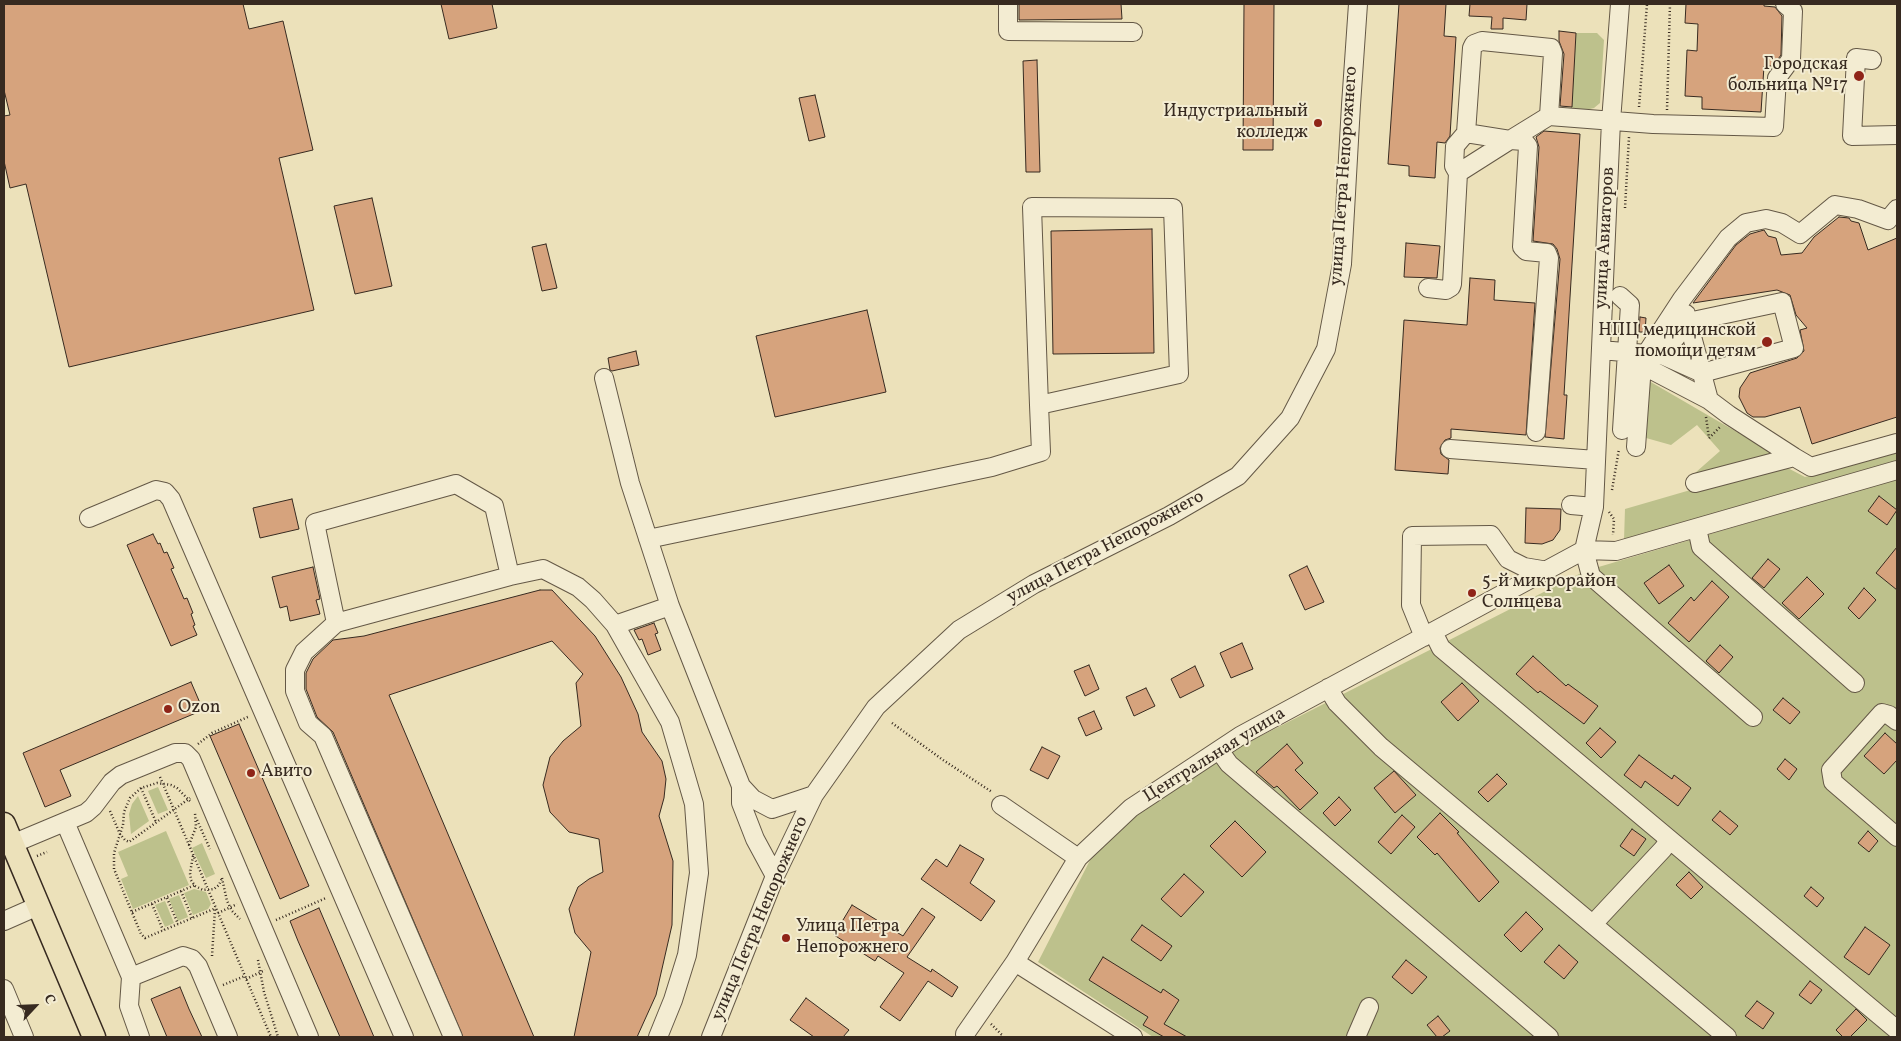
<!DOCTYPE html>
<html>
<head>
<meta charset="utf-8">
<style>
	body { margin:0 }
	#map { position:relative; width:1901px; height:1041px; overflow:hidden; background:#ece1ba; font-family:Vollkorn,serif }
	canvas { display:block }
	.frame { position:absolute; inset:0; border:5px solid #372a20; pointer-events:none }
	.north { position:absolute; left:10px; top:981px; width:50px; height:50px; -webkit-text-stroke:4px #f3ecd2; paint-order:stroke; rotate:65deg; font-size:14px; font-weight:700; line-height:20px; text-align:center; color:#372a20 }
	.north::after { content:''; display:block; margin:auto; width:18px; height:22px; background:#372a20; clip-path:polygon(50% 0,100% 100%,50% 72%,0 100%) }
</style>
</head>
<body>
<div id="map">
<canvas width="1901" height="1041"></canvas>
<div class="frame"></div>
<div class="north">С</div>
</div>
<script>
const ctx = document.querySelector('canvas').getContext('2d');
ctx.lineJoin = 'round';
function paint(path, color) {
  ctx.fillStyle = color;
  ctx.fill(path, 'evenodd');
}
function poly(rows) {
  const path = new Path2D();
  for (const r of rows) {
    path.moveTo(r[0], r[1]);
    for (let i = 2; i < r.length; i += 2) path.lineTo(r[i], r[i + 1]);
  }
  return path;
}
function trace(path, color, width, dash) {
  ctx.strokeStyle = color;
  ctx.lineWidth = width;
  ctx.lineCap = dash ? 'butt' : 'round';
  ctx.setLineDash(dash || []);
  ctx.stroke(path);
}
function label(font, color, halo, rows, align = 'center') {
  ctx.font = font + ' Vollkorn,serif';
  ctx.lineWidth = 4;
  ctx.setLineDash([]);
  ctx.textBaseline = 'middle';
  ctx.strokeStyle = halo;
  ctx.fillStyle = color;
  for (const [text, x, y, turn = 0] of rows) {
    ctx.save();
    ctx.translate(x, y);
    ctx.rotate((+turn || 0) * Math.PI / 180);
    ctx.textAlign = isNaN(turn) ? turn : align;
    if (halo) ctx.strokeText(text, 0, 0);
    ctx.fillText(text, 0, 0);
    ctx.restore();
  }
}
paint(poly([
	[1576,33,1597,33,1604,40,1600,103,1594,108,1586,110,1571,109],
	[1649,381,1723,424,1774,453,1697,476,1695,473,1720,451,1697,425,1671,445,1639,436],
	[1897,451,1897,462,1624,540,1625,509,1780,464,1805,477],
	[1897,479,1897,1037,1153,1037,1038,962,1108,825,1243,745,1585,571],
	[158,787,168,810,158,814,148,791],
	[138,796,149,821,131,834,129,814,132,804],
	[166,831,189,885,133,909,121,879,128,876,118,852],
	[202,843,215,874,206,878,192,848],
	[194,889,206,892,211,904,208,909,193,915,184,893],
	[179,895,188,917,178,921,169,899],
	[165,901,174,923,165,927,155,905]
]), '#bdc18c');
const building = poly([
	[4,4,243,4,249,29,283,21,313,150,279,158,314,310,69,367,26,184,10,188,4,161,4,116,10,115,4,90,4,4],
	[441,4,492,4,497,28,449,39,441,4],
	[1019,4,1121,4,1122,19,1019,20,1019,4],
	[1244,4,1274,4,1273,150,1243,150,1244,4],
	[1399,4,1446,4,1444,36,1456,37,1450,136,1445,143,1437,142,1435,178,1409,176,1409,166,1388,164,1399,4],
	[1470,4,1527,4,1526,20,1503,18,1503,29,1491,29,1492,17,1469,16,1470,4],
	[1686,4,1764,4,1764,6,1775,7,1782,16,1781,55,1773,66,1764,66,1761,112,1702,109,1702,97,1685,96,1687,50,1697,51,1698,24,1685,23,1686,4],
	[1559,31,1576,33,1572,107,1560,106,1564,54,1559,41,1559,31],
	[1037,60,1040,172,1026,172,1023,61,1037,60],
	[815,95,825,137,809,141,799,98,815,95],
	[1544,131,1580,134,1564,395,1567,395,1564,439,1545,437,1560,259,1557,249,1553,244,1533,241,1539,147,1536,137,1544,131],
	[372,198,392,286,355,294,334,206,372,198],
	[1839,217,1849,218,1851,221,1859,223,1868,250,1897,238,1897,417,1812,444,1800,407,1765,417,1753,417,1747,413,1739,397,1740,388,1750,373,1797,358,1804,351,1800,330,1807,328,1796,315,1790,295,1777,290,1693,303,1736,245,1750,234,1764,230,1768,236,1776,238,1781,255,1802,253,1814,237,1839,217],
	[1152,229,1154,353,1053,354,1051,231,1152,229],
	[1406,243,1440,246,1437,278,1404,277,1406,243],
	[546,244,557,288,542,291,532,247,546,244],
	[1470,278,1495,280,1494,300,1535,303,1526,435,1451,429,1451,438,1445,440,1440,448,1441,454,1449,460,1448,474,1395,470,1404,320,1467,325,1470,278],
	[867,310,886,392,775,417,756,336,867,310],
	[1640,317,1646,318,1645,332,1639,332,1640,317],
	[636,351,639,365,612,371,610,370,608,358,636,351],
	[1879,496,1897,510,1887,525,1868,511,1879,496],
	[292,499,299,529,260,538,253,508,292,499],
	[1526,508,1561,509,1560,530,1553,540,1542,544,1525,543,1526,508],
	[153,534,158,544,160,543,164,553,167,552,174,568,171,569,175,578,184,599,187,598,193,613,191,614,195,625,193,626,197,635,171,646,127,545,153,534],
	[1897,547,1897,590,1876,573,1897,547],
	[1768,559,1780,569,1764,588,1752,578,1768,559],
	[1669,565,1684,586,1659,604,1644,583,1669,565],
	[1307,566,1324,602,1305,610,1289,575,1307,566],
	[313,567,320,599,316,600,320,614,290,621,287,606,280,608,272,577,313,567],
	[1807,577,1824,594,1799,619,1782,603,1807,577],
	[1712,581,1729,597,1689,642,1668,623,1691,597,1694,601,1712,581],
	[1864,588,1876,600,1859,619,1848,608,1864,588],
	[540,590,552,590,595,636,621,677,638,714,642,732,662,761,666,779,664,798,659,816,673,861,672,925,656,995,637,1037,574,1037,591,952,575,933,569,909,578,887,589,879,603,872,599,839,569,832,550,812,543,785,550,757,563,741,581,726,576,683,583,674,552,641,389,695,534,1037,463,1037,333,732,317,717,306,689,306,673,313,659,333,640,364,636,540,590],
	[654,623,658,633,655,634,661,650,648,655,642,639,639,640,634,630,654,623],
	[1242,643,1253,669,1231,678,1220,653,1242,643],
	[1720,645,1733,657,1719,673,1706,661,1720,645],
	[1533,656,1566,686,1568,684,1598,706,1584,724,1540,691,1538,693,1516,674,1533,656],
	[1089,665,1099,689,1085,696,1074,671,1089,665],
	[1195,666,1204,686,1180,698,1171,679,1195,666],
	[191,682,203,710,60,770,71,796,45,807,23,753,191,682],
	[1462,683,1479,701,1458,721,1441,702,1462,683],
	[1146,688,1155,706,1134,716,1126,697,1146,688],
	[1783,698,1800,712,1790,724,1773,710,1783,698],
	[1094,711,1102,729,1086,736,1078,718,1094,711],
	[239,724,309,886,280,899,210,736,239,724],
	[1600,728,1616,742,1601,758,1586,743,1600,728],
	[1885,733,1897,744,1897,760,1884,774,1864,756,1885,733],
	[1287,744,1303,763,1295,770,1318,793,1300,810,1277,786,1274,788,1256,772,1287,744],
	[1042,747,1060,756,1048,779,1030,770,1042,747],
	[1639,755,1672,779,1674,775,1691,788,1678,806,1645,781,1641,788,1624,775,1639,755],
	[1785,759,1797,769,1789,780,1777,769,1785,759],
	[1394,771,1416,795,1395,813,1374,788,1394,771],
	[1497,774,1507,784,1488,802,1478,792,1497,774],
	[1339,797,1351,810,1335,826,1323,813,1339,797],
	[1720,811,1738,826,1730,835,1712,820,1720,811],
	[1440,813,1459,832,1457,833,1499,882,1479,902,1437,853,1435,855,1417,837,1440,813],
	[1402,815,1415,827,1391,854,1378,842,1402,815],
	[1235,821,1266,852,1242,877,1210,846,1235,821],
	[1632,829,1646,839,1634,856,1620,846,1632,829],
	[1868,831,1878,841,1869,852,1858,843,1868,831],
	[960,845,984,859,970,883,995,901,981,921,921,879,936,859,947,867,960,845],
	[1689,872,1703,887,1691,899,1676,885,1689,872],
	[1184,874,1204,892,1181,917,1161,899,1184,874],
	[1811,887,1824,898,1817,907,1804,896,1811,887],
	[852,905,903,936,922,908,935,917,907,957,931,972,932,969,958,987,952,997,928,981,900,1021,880,1007,904,973,878,956,875,961,834,935,852,905],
	[319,908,374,1037,340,1037,298,941,290,921,319,908],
	[1526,912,1543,929,1521,952,1504,935,1526,912],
	[1142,925,1172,946,1161,961,1131,940,1142,925],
	[1865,927,1890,945,1869,975,1844,957,1865,927],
	[1559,945,1578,962,1564,979,1544,962,1559,945],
	[1103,957,1161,993,1163,989,1179,1000,1164,1024,1187,1037,1164,1037,1143,1025,1148,1017,1089,980,1103,957],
	[1406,960,1427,977,1412,994,1392,977,1406,960],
	[1810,981,1822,990,1811,1004,1799,995,1810,981],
	[180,987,189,1009,202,1037,167,1037,151,999,180,987],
	[806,998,849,1030,843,1037,814,1037,790,1020,806,998],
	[1757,1001,1774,1013,1763,1029,1745,1016,1757,1001],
	[1856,1009,1867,1020,1850,1037,1843,1037,1836,1030,1856,1009],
	[1438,1016,1450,1031,1442,1037,1437,1037,1427,1025,1438,1016]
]);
paint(building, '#d6a37d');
trace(building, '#372a20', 1);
const minor = poly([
	[1008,4,1008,31,1133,32],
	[1872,60,1856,58,1852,136,1897,135],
	[1549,116,1510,140,1466,133,1472,48,1474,44,1482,41,1551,48,1553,53,1549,116,1653,124,1774,127,1777,78,1791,59,1793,11,1785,4],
	[1458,173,1510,140,1524,141,1528,146,1522,247,1526,251,1547,253,1549,258,1536,432],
	[1428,288,1446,290,1451,287,1452,284,1458,173,1454,166,1455,146,1466,133],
	[1620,296,1630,305,1622,430],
	[1686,314,1709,400,1729,415,1794,457,1811,467,1897,443],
	[1601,350,1646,354,1682,299,1728,238,1746,223,1766,219,1782,223,1800,234,1835,205,1858,209,1888,220,1897,209],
	[1642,365,1709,400],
	[604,378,630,483,670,606,741,786,753,799,772,809,814,795],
	[1636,447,1642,365,1646,354,1662,355,1702,373,1794,348,1782,302,1688,322,1662,355],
	[1450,449,1596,460],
	[1695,483,1794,457],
	[1571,505,1594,507],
	[89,518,156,490,165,492,171,499,404,1037],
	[1697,528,1701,547,1855,683],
	[648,539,992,467,1041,452,1039,405,1032,207,1173,208,1179,374,1039,405],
	[336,623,315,523,456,484,494,506,510,576],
	[615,625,670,606],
	[1433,632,1441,648,1897,1030],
	[1424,637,1411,605,1412,536,1491,535,1508,559,1524,567,1548,571],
	[1328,688,1337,703,1381,747,1727,1037],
	[1753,717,1591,576,1584,550,1616,551,1897,470],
	[1897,721,1889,715,1882,713,1831,770,1833,782,1897,837],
	[1219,750,1229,764,1549,1037],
	[741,786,741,803,755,839,775,876],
	[1001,805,1078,858],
	[65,822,131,977,129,1006,140,1037],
	[12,844,86,813,93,807,112,782,121,775,175,753,185,753,191,759,309,1037],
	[4,921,38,906],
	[1593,924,1663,849,1669,840],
	[1015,962,1133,1037],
	[131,977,183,956,192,959,198,966,228,1037],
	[4,989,24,1037],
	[965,1034,1015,962,1078,858,1131,808,1240,736,1584,550,1594,507,1611,121,1620,4],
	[453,1037,323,736,308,723,295,691,295,670,304,652,336,623,510,576,543,569,578,587,593,600,615,625,670,722,694,804,699,873,687,955,673,1000,658,1037],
	[711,1037,775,876,814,795,876,707,959,630,1034,584,1169,516,1238,476,1290,418,1326,349,1342,264,1351,105,1358,4],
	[1356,1037,1369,1007]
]);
const major = poly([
	[4,824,94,1037]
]);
trace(minor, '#645846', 20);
trace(major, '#372a20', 25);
trace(poly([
	[1639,107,1647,4],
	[1667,110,1670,4],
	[1625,208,1629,137],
	[1706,417,1709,438],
	[1709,438,1720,427],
	[1612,490,1619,449],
	[1609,512,1614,519,1613,535],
	[892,723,943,760,992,792],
	[198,744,212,733,250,716],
	[160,777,271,1037],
	[141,788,156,822],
	[190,801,177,788,171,785,157,783,141,788,130,798,124,812,123,825,114,853,114,869,141,934,145,938,216,908],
	[110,811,120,834,125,840,129,842,190,798],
	[197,820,210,849],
	[189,845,196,827,195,813],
	[37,856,47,852],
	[193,856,190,873,191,880,195,886,203,890,214,889,219,885,222,878],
	[222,878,227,901,232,911,240,919],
	[181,891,192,918],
	[167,898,178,924],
	[152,904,163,930],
	[132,912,195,885],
	[218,913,237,904],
	[276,920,326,898],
	[212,956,215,909],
	[258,960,264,992,278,1037],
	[246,979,265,970],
	[223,985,245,976],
	[991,1024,1003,1036,1002,1037]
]), '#372a20', 2.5, [1, 2.5]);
trace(minor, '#f3ecd2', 18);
trace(major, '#ece1ba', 22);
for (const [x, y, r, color] of [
	[1859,76,6,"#8f2418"],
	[1318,123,5,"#8f2418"],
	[1767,342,6,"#8f2418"],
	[1472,593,5,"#8f2418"],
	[168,709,5,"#8f2418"],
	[251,773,5,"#8f2418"],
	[786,938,5,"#8f2418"]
]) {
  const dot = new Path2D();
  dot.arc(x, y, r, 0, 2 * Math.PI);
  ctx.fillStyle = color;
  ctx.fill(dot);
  trace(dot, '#f3ecd2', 2);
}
label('18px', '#372a20', '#f3ecd2', [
	["Городская",1848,66,"right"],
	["больница №17",1848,87,"right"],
	["Индустриальный",1308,113,"right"],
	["колледж",1308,134,"right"],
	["НПЦ медицинской",1756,332,"right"],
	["помощи детям",1756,353,"right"],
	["5-й микрорайон",1482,583],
	["Солнцева",1482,604],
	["Ozon",178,709],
	["Авито",261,773],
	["Улица Петра",796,928],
	["Непорожнего",796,949]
], 'left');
label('18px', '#372a20', '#f3ecd2', [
	["улица Петра Непорожнего",1345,176,-86],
	["улица Авиаторов",1606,238,-87],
	["улица Петра Непорожнего",1106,548,-28],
	["Центральная улица",1215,756,-32],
	["улица Петра Непорожнего",761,919,-67]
]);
</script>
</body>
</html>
